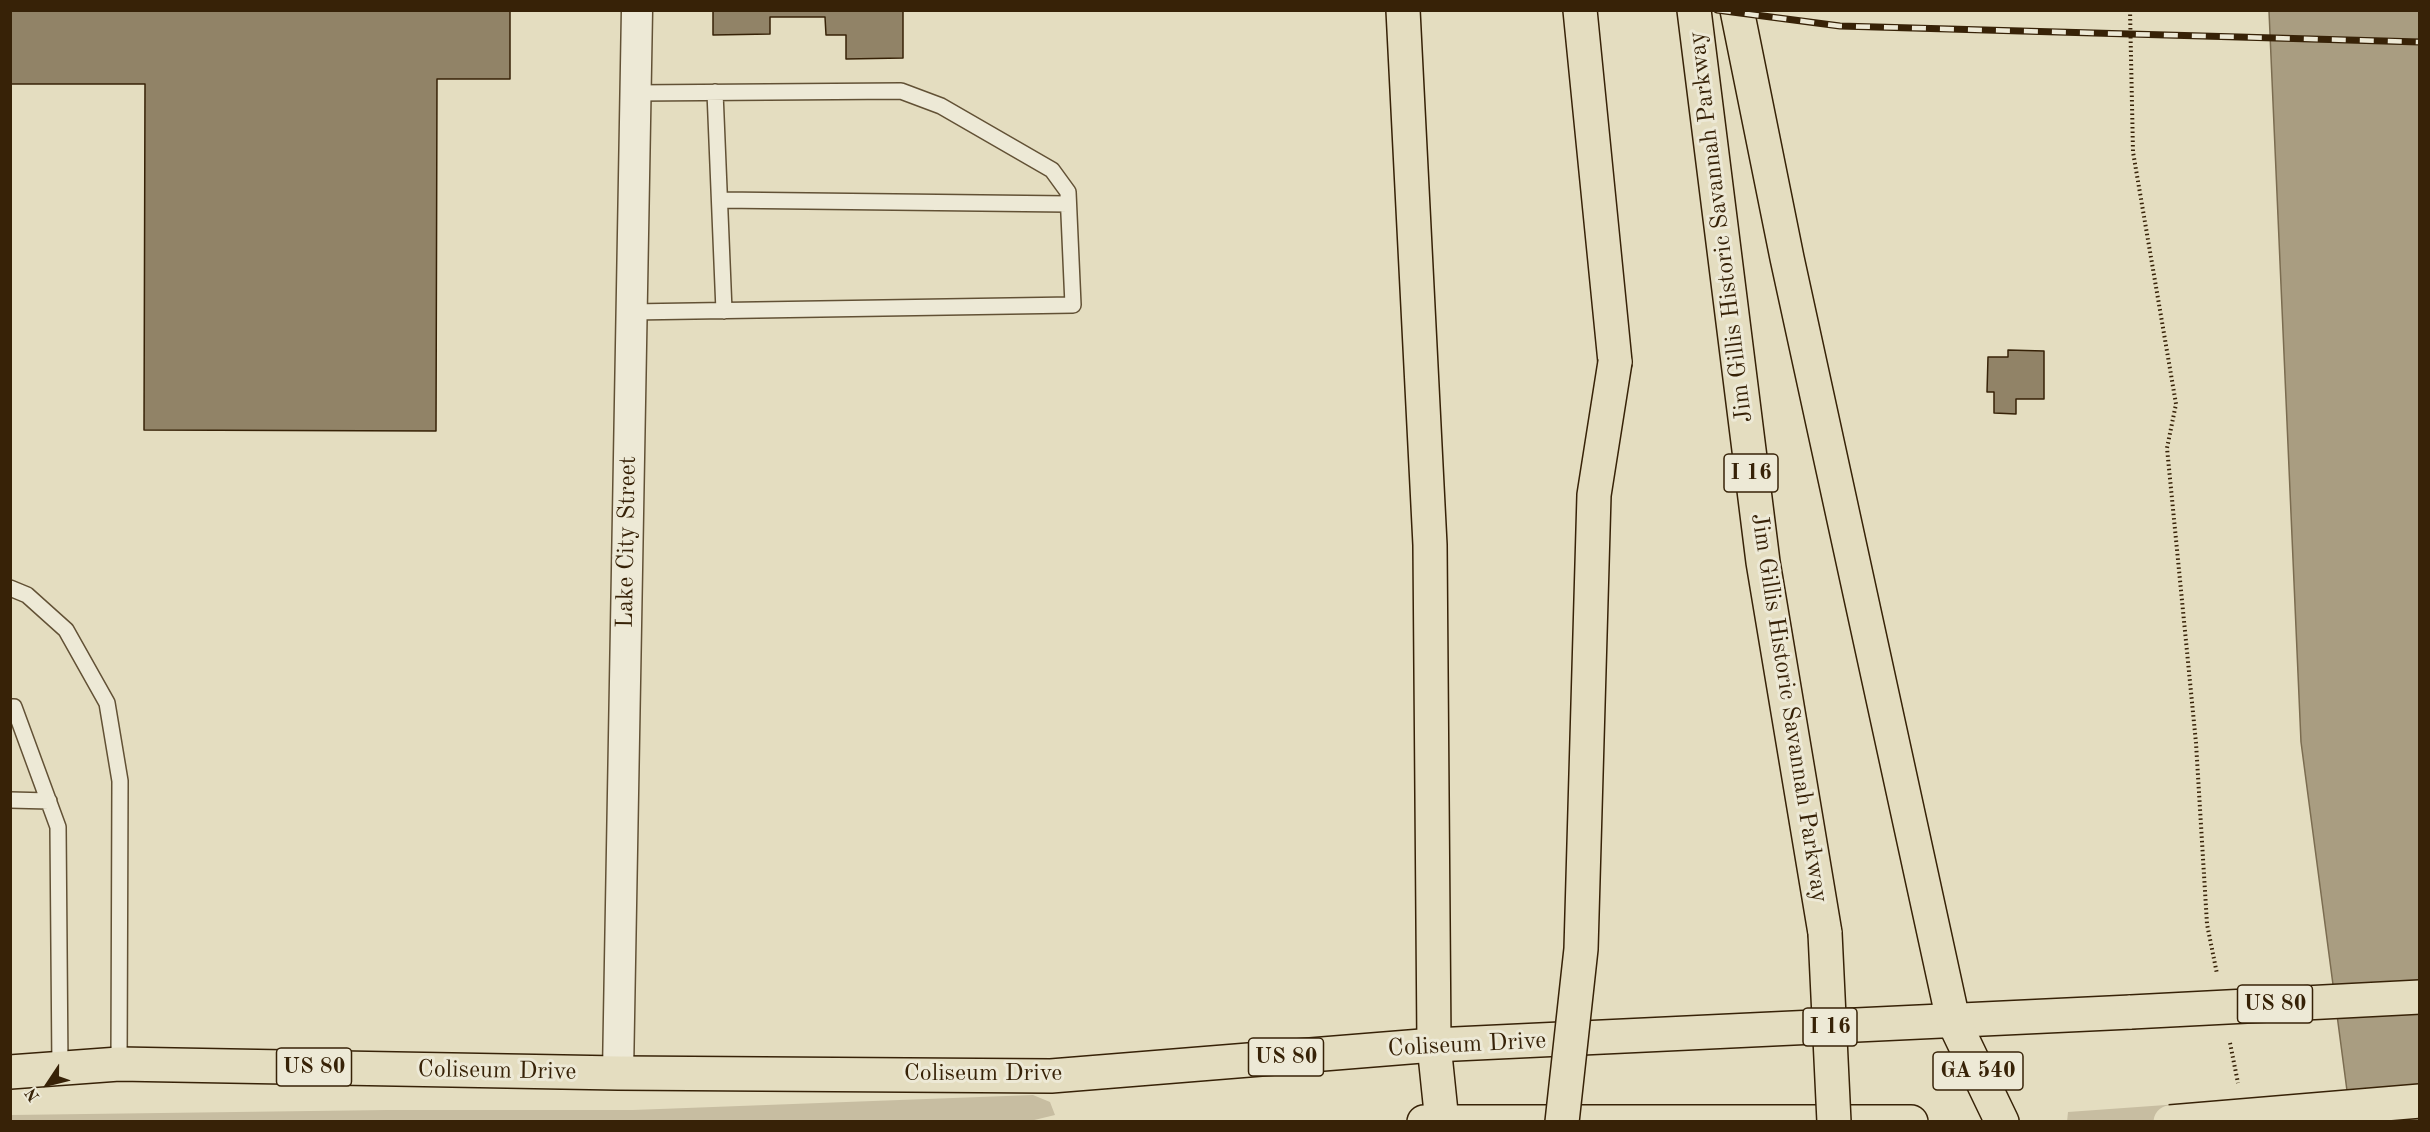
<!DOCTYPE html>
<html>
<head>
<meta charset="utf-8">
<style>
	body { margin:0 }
	#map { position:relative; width:2430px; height:1132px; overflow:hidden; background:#e4ddc0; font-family:"Old Standard TT",serif }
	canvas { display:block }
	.frame { position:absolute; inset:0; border:12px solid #372207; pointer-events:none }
	.north { position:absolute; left:18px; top:1054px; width:60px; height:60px; -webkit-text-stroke:4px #ede9d6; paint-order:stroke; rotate:235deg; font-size:16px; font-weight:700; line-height:24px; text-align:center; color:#372207 }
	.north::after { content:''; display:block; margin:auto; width:21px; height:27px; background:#372207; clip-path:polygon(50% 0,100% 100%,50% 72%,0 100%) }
</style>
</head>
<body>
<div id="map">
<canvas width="2430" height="1132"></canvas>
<div class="frame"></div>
<div class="north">N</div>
</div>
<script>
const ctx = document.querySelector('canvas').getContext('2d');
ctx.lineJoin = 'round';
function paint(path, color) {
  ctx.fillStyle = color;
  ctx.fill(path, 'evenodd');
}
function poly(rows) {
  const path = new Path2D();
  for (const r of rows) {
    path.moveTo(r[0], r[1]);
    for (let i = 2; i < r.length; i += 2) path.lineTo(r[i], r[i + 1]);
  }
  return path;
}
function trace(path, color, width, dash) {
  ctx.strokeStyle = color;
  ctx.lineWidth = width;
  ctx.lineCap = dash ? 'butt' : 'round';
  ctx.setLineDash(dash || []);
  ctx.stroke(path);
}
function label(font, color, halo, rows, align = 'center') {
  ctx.font = font + ' "Old Standard TT",serif';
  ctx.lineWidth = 6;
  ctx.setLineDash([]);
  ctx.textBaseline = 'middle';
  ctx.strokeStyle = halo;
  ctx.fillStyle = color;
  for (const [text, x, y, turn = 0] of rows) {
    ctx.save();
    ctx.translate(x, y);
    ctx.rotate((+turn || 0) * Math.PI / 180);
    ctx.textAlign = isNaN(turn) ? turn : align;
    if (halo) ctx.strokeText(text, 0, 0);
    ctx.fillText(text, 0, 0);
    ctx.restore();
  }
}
paint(poly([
	[2347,1092,2351,1122,2067,1122,2068,1112],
	[1033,1095,1050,1102,1055,1115,1026,1122,10,1121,11,1115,386,1110,633,1110]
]), '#c7bda1');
const water = poly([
	[2269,11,2419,11,2419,1121,2351,1121,2301,742,2269,11]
]);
paint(water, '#a99d81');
trace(water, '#7b6c50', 1.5);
const building = poly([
	[10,10,510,10,510,79,437,79,436,431,144,430,145,84,10,84,10,10],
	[713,10,903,10,903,58,846,59,846,35,826,35,825,17,770,17,770,34,713,35,713,10],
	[2008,350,2044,351,2044,399,2016,399,2016,414,1994,413,1994,392,1987,392,1988,357,2008,357,2008,350]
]);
paint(building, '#918367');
trace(building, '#372207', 1.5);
const service = poly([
	[715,92,724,311],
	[720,200,1068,204],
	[631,312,1073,305,1068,192,1052,170,941,106,901,91,635,93],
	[10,588,27,595,66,630,107,703,120,781,119,1064],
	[10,707,14,707,58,827,60,1069],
	[10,800,49,801]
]);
const minor = poly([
	[618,1073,637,10]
]);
const primary = poly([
	[10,1072,119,1064,618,1073,1051,1076,1434,1045,2131,1012],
	[1424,1122,1911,1122]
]);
const motorway = poly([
	[1403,10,1430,545,1434,1045,1442,1122],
	[1580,10,1615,362],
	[1694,10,1763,562,1825,933],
	[1737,10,1787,258,1953,1020,2002,1122]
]);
trace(service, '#625135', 18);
trace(minor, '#625135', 33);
trace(primary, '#372207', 36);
trace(motorway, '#372207', 36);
trace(poly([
	[2130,10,2133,152,2176,404,2167,448,2196,743,2207,924,2217,974],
	[2230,1043,2238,1083]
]), '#372207', 4, [1.5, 3]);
trace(service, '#ede9d6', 15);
trace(minor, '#ede9d6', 30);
trace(primary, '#e4ddc0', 33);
trace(motorway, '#e4ddc0', 33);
const rail = poly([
	[1717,10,1840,26,2420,42]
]);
trace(rail, '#372207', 7);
trace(rail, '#ede9d6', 4.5, [14]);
const primaryBridge = poly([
	[2131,1012,2420,997],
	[2170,1122,2420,1101]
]);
const motorwayBridge = poly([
	[1825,933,1834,1122],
	[1562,1122,1581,949,1594,495,1615,362]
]);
trace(primaryBridge, '#372207', 36, []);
trace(motorwayBridge, '#372207', 36, []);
trace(primaryBridge, '#e4ddc0', 33);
trace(motorwayBridge, '#e4ddc0', 33);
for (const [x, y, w] of [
	[1751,473,54],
	[2275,1004,75],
	[1830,1027,54],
	[1286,1057,75],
	[314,1067,75],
	[1978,1071,90]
]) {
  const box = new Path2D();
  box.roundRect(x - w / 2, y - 19, w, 38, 4.5);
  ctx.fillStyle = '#ede9d6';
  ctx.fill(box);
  trace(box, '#372207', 1.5);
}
label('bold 22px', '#372207', null, [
	["I 16",1751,473],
	["US 80",2275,1004],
	["I 16",1830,1027],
	["US 80",1286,1057],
	["US 80",314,1067],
	["GA 540",1978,1071]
]);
label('24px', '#372207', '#ede9d6', [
	["Jim Gillis Historic Savannah Parkway",1721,227,-97],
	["Lake City Street",627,542,-89],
	["Jim Gillis Historic Savannah Parkway",1789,708,81],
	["Coliseum Drive",1467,1045,-3],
	["Coliseum Drive",497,1071,1],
	["Coliseum Drive",983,1074]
]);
</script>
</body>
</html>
